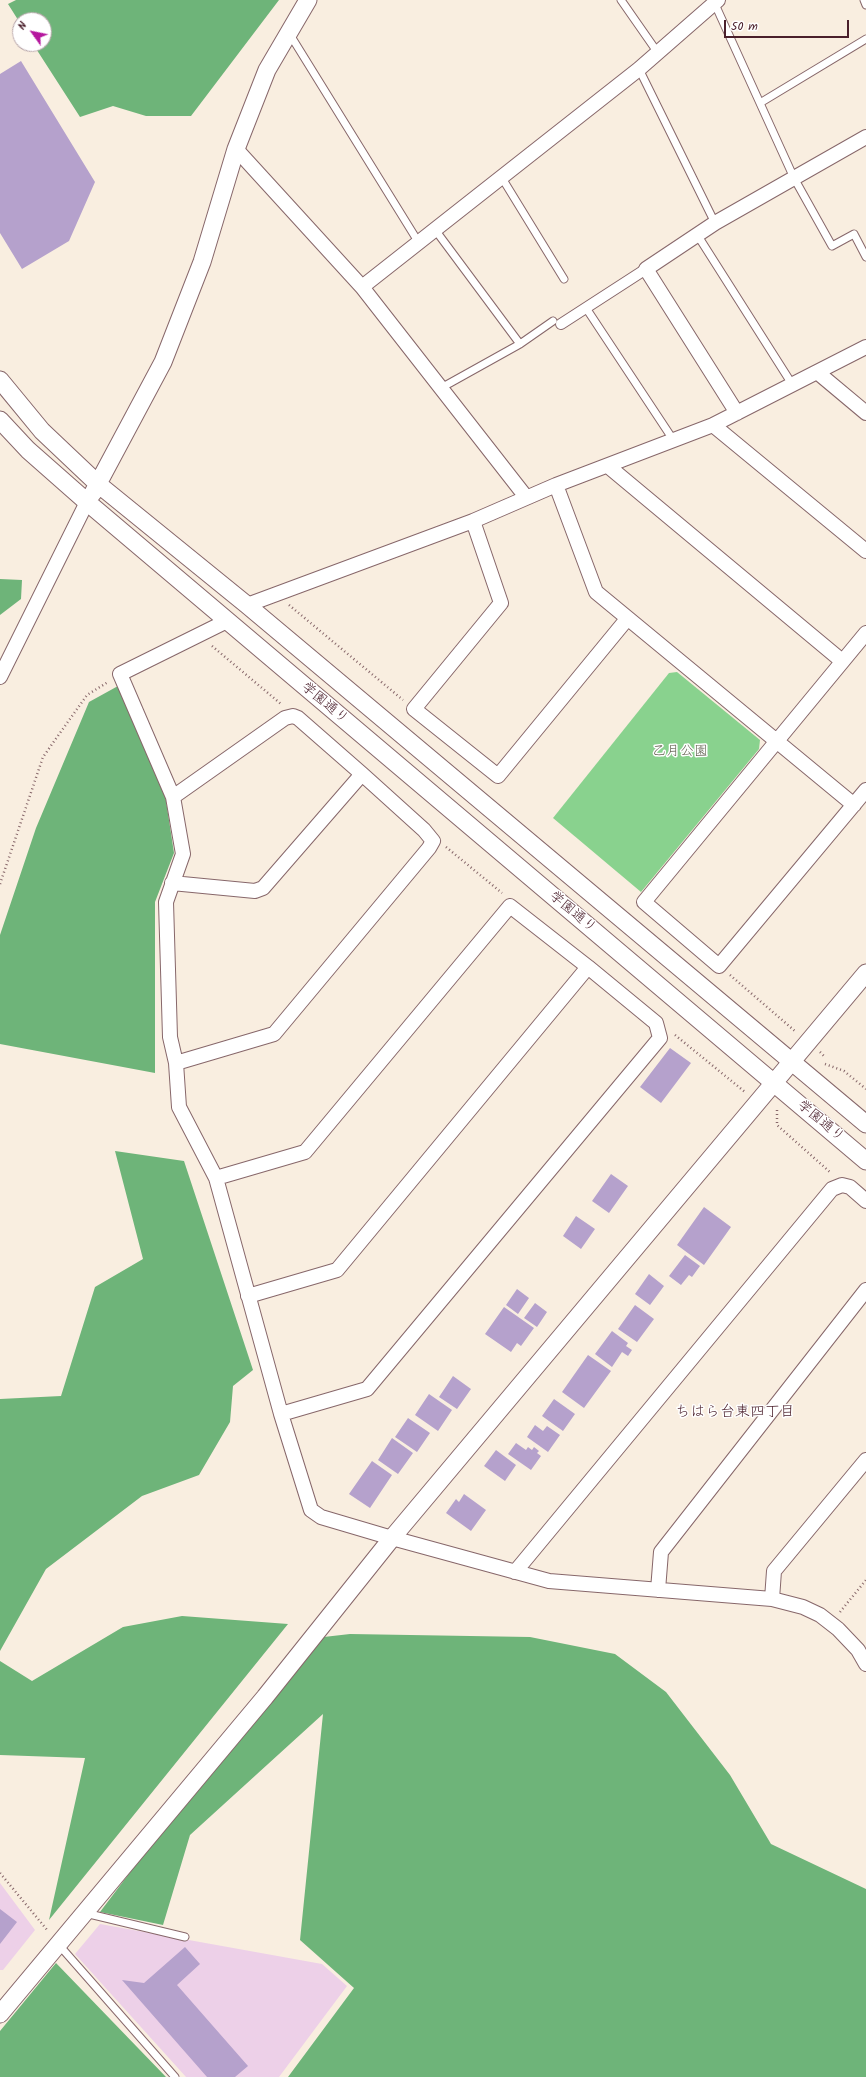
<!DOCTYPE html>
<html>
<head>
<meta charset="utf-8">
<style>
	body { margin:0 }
	#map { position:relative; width:866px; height:2077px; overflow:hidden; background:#f9eee0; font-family:Kalam,sans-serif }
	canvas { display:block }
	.north { position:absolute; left:12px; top:12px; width:40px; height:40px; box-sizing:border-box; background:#fff; border:1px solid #b7a5aa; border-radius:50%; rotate:303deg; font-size:11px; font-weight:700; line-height:16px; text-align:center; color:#4a1f2b }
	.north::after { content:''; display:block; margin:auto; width:14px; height:18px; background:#b5179e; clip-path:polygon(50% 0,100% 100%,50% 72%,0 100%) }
	.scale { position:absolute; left:724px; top:20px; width:125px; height:18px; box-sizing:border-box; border:2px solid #4a1f2b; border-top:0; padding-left:5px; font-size:12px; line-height:14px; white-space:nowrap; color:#4a1f2b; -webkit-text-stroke:3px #fff; paint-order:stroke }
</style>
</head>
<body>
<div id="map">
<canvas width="866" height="2077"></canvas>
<div class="north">N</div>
<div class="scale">50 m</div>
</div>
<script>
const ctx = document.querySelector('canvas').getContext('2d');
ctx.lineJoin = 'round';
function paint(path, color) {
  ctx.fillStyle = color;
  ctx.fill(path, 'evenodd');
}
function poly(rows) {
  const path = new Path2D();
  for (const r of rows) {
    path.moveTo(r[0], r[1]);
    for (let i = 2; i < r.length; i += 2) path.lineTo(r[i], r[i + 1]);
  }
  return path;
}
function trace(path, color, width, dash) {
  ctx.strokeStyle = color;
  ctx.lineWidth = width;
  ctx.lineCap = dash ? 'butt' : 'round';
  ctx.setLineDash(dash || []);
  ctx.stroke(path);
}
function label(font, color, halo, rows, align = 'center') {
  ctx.font = font + ' Kalam,"Klee One",sans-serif';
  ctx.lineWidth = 3;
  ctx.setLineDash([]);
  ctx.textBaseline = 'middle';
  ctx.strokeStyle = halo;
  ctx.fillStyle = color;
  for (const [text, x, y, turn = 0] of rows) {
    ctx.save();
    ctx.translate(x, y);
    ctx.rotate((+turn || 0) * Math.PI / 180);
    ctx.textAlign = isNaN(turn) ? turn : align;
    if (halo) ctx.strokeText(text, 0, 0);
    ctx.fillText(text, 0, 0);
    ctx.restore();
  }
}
paint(poly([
	[0,1883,35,1930,3,1970,0,1970],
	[100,1924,322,1964,347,1986,279,2077,186,2077,75,1954]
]), '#edd0e8');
paint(poly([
	[677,672,760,740,759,749,641,892,553,818,669,673]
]), '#89d28e');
paint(poly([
	[16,0,279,0,191,116,146,116,113,106,80,117,33,44,44,44,44,20,20,20,20,23,8,4],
	[0,579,22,580,21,599,0,615],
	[118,686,165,794,174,853,155,902,155,1073,0,1044,0,935,36,828,89,702],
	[115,1151,184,1161,253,1370,233,1386,230,1422,199,1475,142,1496,46,1569,0,1651,0,1399,61,1396,95,1287,143,1259],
	[182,1616,288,1624,49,1920,85,1758,0,1755,0,1661,32,1681,123,1627],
	[350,1634,530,1637,615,1654,666,1692,730,1775,771,1844,866,1889,866,2077,288,2077,354,1988,300,1940,323,1714,190,1835,163,1925,100,1912,194,1788,315,1638],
	[56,1963,166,2077,0,2077,0,2031]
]), '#6eb479');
paint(poly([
	[21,61,95,182,69,241,22,269,0,233,0,74],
	[670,1048,691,1063,661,1103,640,1087],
	[611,1174,628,1186,609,1213,592,1201],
	[704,1207,731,1227,704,1265,677,1245],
	[576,1216,595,1229,581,1249,563,1236],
	[685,1255,700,1266,692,1277,689,1275,681,1285,669,1276],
	[649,1274,664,1286,650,1305,635,1294],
	[517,1289,529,1298,518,1314,506,1305],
	[535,1303,547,1312,537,1327,524,1318],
	[635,1305,654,1319,637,1342,618,1329],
	[504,1307,534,1328,521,1346,517,1343,511,1352,485,1334],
	[612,1331,628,1343,626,1346,632,1350,628,1356,622,1352,612,1367,595,1354],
	[588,1355,611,1371,584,1408,562,1392],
	[453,1376,471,1389,457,1409,439,1397],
	[429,1394,452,1410,438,1431,415,1415],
	[554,1399,575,1414,563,1431,542,1416],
	[408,1418,430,1433,417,1452,395,1437],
	[535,1425,543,1431,547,1426,560,1435,548,1452,527,1437],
	[392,1438,413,1453,398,1474,378,1460],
	[516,1443,526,1450,528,1447,532,1450,534,1447,539,1451,537,1453,541,1456,531,1470,508,1454],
	[496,1450,516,1465,505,1481,484,1466],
	[372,1461,392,1475,370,1508,349,1494],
	[464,1494,486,1510,471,1531,446,1513,456,1499,459,1502],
	[0,1909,17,1922,0,1944],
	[185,1947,200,1964,177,1985,248,2066,235,2077,207,2077,122,1980,144,1983]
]), '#b5a1cc');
const service = poly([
	[621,0,658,53],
	[864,0,866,5],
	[714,2,794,178,832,246,854,234,866,257],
	[289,33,419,243],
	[639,69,715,223],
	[760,103,866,39],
	[502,178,564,279],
	[436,231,520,344],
	[698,236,792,384],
	[586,308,674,441],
	[441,388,520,344,553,321],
	[85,1913,185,1937],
	[59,1945,175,2077]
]);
const pedestrian = poly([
	[561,324,646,269]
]);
const minor = poly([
	[236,149,362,287,526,497],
	[362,287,639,69,718,0],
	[817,372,866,413],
	[737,413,646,269,715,223,866,137],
	[713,425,866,551],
	[608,466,842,661],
	[556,485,596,592,854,805],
	[473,521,501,603,414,709,498,776,627,619],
	[247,605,473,521,556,485,713,425,866,347],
	[227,621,120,674,173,797,183,854,166,902,170,1037,176,1063,179,1107,216,1178,281,1414,311,1510,321,1517,392,1538,549,1581,772,1599,803,1607,820,1615,838,1629,858,1650,866,1664],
	[866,633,644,902,719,966,866,790],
	[0,677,87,502],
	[173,797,285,718,293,716,298,718,362,774,424,830,433,841,429,848,274,1034,176,1063],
	[172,883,255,891,263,888,362,774],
	[216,1178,305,1152,510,906,588,967,656,1023,660,1038,367,1389,281,1414],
	[248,1296,337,1270,588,967],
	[515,1572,832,1189,842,1185,850,1187,866,1201],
	[658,1590,661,1552,866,1290],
	[772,1599,774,1571,866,1460]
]);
const tertiary = poly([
	[0,380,42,431,98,484,247,605,866,1124],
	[0,420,28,450,87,502,866,1161],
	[93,493,163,362,202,262,236,149,267,70,308,0],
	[0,2014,265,1697,392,1538,866,973]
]);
trace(service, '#87676a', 9);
trace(pedestrian, '#87676a', 12);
trace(minor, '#87676a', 16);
trace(tertiary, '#87676a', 19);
trace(poly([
	[289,605,403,700],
	[212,646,281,704],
	[446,847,502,893],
	[0,884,43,757,87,695,108,682],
	[730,975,796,1032],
	[675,1035,745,1092],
	[820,1052,824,1056],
	[825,1064,844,1071,866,1089],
	[777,1110,777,1125,831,1173],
	[840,1612,866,1580],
	[0,1873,48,1931]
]), '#87676a', 2.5, [1, 3]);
trace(service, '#fff', 7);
trace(pedestrian, '#fff', 10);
trace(minor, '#fff', 14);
trace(tertiary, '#fff', 17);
label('14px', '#4a1f2b', '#fff', [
	["学園通り",324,704,40],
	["学園通り",572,913,40],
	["学園通り",820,1122,40]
]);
label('14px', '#605e4e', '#fff', [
	["乙月公園",680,753]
]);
label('15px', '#4a1f2b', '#fff', [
	["ちはら台東四丁目",735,1413]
]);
</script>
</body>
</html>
